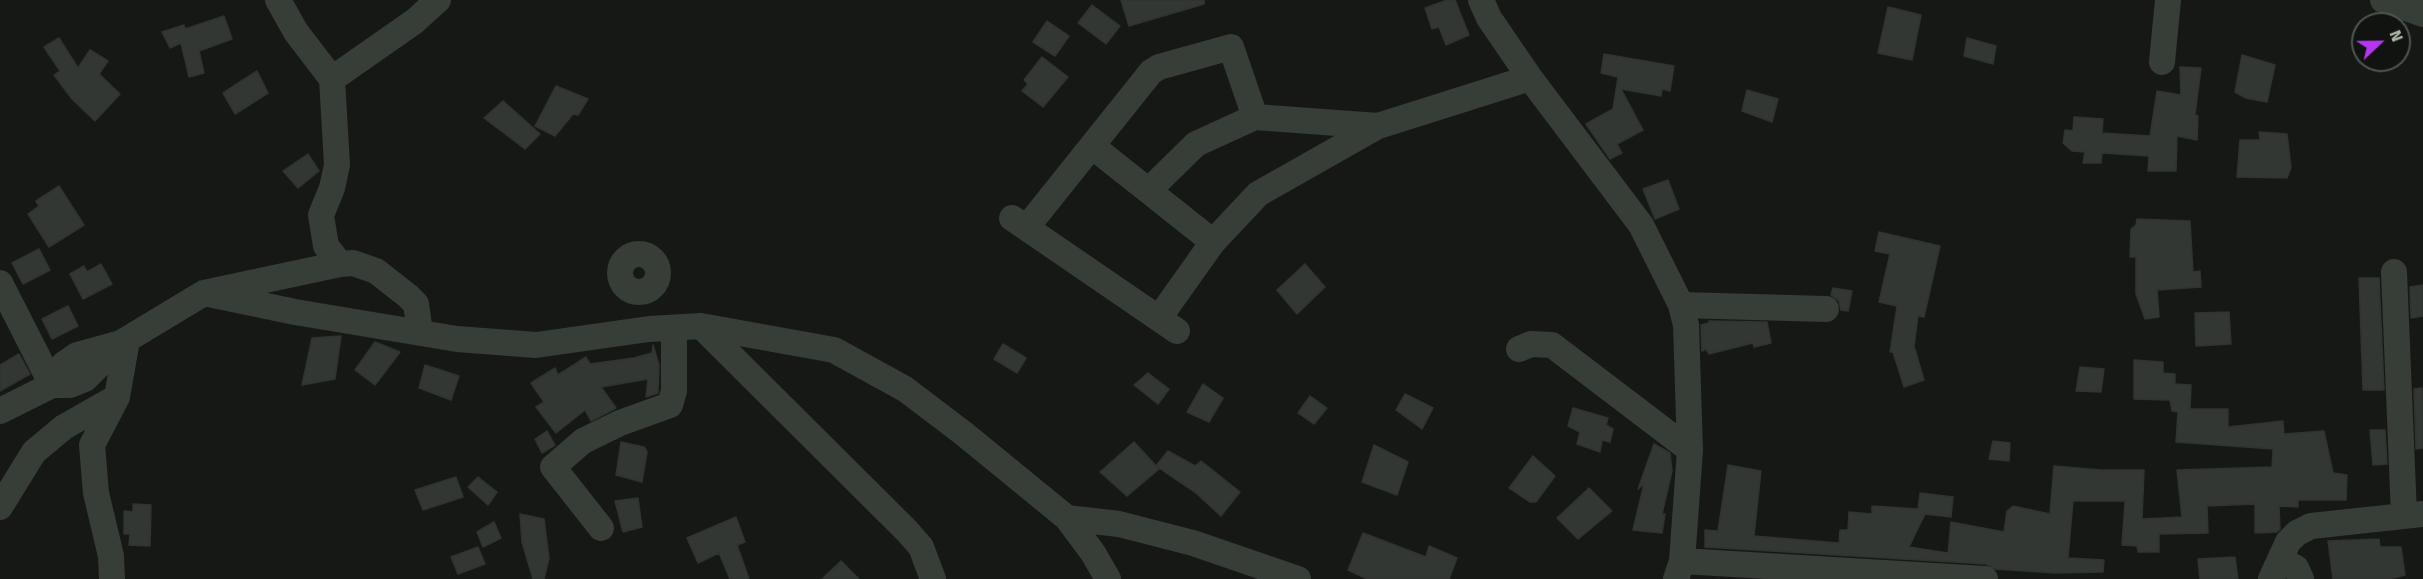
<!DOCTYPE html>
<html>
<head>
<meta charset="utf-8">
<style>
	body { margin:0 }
	#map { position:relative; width:2423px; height:579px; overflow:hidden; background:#161816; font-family:"Fira Sans",sans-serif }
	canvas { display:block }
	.north { position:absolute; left:2351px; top:12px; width:60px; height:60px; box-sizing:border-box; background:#111311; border:2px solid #4f554d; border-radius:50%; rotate:68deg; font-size:16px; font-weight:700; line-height:24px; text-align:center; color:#acb7a8 }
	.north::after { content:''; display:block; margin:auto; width:21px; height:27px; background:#b635f0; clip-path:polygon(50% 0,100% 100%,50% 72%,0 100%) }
</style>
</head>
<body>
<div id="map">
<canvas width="2423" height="579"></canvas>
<div class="north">N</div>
</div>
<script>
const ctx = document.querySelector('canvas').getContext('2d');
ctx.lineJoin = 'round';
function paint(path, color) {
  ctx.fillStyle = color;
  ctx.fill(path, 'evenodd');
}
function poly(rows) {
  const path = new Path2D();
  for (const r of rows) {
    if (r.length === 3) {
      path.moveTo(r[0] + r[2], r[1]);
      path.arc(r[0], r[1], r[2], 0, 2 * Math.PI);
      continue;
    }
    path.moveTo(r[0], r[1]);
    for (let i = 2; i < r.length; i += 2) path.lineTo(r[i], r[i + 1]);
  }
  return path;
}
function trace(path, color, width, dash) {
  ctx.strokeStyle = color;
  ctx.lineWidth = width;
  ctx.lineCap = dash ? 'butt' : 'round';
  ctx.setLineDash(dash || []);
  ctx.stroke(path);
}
const building = poly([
	[1121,0,1204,0,1204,4,1129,26,1121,0],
	[1447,0,1455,0,1469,35,1446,45,1439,27,1432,29,1425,8,1447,0],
	[1092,5,1120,26,1106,44,1078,23,1092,5],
	[1888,7,1921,15,1912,60,1878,53,1888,7],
	[224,16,232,39,199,51,204,73,189,77,181,43,170,48,162,32,184,25,185,29,224,16],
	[1047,21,1069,36,1055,56,1033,42,1047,21],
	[59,38,78,68,90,50,108,61,99,74,120,94,95,121,72,99,54,75,60,71,44,47,59,38],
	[1967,38,1996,46,1993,64,1964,56,1967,38],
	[1604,54,1674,66,1670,91,1662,89,1661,96,1621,89,1643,130,1617,144,1622,153,1610,159,1586,124,1613,109,1618,77,1601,73,1604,54],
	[2242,55,2275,65,2267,102,2246,98,2235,92,2242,55],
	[1042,57,1068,77,1043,107,1022,91,1028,84,1024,80,1042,57],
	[2180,67,2201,68,2195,115,2198,116,2197,140,2177,136,2176,171,2148,171,2149,156,2102,153,2101,163,2083,163,2085,152,2072,151,2063,143,2065,130,2073,131,2074,117,2103,119,2102,133,2150,136,2157,91,2181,95,2180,67],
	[257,71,268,93,235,114,223,93,257,71],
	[556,86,588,99,578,115,573,114,555,136,535,126,556,86],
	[1747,90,1778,99,1772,122,1742,111,1747,90],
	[503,101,540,134,525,149,484,118,503,101],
	[2259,132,2287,134,2291,168,2287,178,2237,177,2240,140,2260,140,2259,132],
	[308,154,319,171,298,188,283,171,308,154],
	[1668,180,1679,209,1655,219,1643,189,1668,180],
	[59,186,84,225,49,247,28,214,39,206,36,201,59,186],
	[2137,219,2190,221,2193,272,2200,271,2201,287,2157,290,2159,317,2145,319,2136,294,2136,257,2130,257,2131,229,2136,225,2137,219],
	[1879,232,1940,246,1924,317,1918,316,1914,346,1924,380,1904,387,1893,352,1890,352,1897,306,1879,302,1890,254,1875,251,1879,232],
	[39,249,50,270,23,284,12,263,39,249],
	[101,264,112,284,83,299,70,274,84,266,87,272,101,264],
	[1305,264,1325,287,1297,314,1277,290,1305,264],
	[2359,278,2379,278,2384,390,2363,390,2359,278],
	[2423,285,2423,316,2411,318,2410,287,2423,285],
	[1833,288,1852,291,1848,311,1841,310,1839,301,1831,295,1833,288],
	[68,306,78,326,52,339,42,319,68,306],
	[2229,312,2231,344,2196,346,2195,313,2229,312],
	[1709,321,1767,322,1771,343,1754,347,1753,343,1709,354,1706,349,1702,351,1701,325,1709,323,1709,321],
	[341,336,335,379,302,385,312,338,341,336],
	[375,342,400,352,375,385,355,370,375,342],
	[1003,344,1026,358,1017,373,994,359,1003,344],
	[653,345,659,365,658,393,646,397,648,379,601,387,616,408,591,421,585,410,556,433,536,407,544,402,531,383,555,368,558,375,586,357,590,364,634,358,652,353,653,345],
	[19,354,30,374,0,391,0,365,19,354],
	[2134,360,2163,362,2163,373,2175,374,2175,384,2191,385,2190,409,2228,409,2228,427,2283,421,2284,434,2324,431,2333,473,2347,475,2346,500,2298,500,2298,507,2279,506,2280,529,2277,532,2255,533,2255,504,2207,506,2208,533,2159,534,2159,552,2138,552,2137,546,2122,545,2125,501,2073,501,2068,558,2104,560,2103,572,2055,573,1995,569,1986,564,1705,547,1705,530,1718,531,1728,465,1761,471,1754,536,1839,543,1840,530,1848,530,1849,512,1872,514,1872,506,1918,509,1920,493,1953,497,1951,517,1925,514,1909,547,1948,553,1951,522,2004,532,2007,511,2013,506,2050,514,2054,466,2101,470,2144,470,2142,519,2182,517,2177,470,2272,467,2273,449,2176,442,2178,412,2172,411,2170,400,2134,399,2134,360],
	[425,365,459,376,451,400,419,388,425,365],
	[2080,367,2104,369,2101,392,2076,391,2080,367],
	[1148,373,1169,389,1158,404,1134,385,1148,373],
	[1203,384,1223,398,1209,422,1187,412,1203,384],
	[2422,388,2423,448,2416,449,2414,389,2422,388],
	[1405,394,1433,408,1422,429,1396,410,1405,394],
	[1310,396,1327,408,1314,424,1298,413,1310,396],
	[1573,408,1608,418,1606,425,1613,429,1610,442,1602,440,1600,452,1577,444,1580,432,1568,426,1573,408],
	[2370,430,2385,430,2387,464,2373,465,2370,430],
	[547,431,555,445,542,453,535,439,547,431],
	[1993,441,2010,443,2009,461,1989,459,1993,441],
	[621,442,644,447,647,452,642,482,616,475,621,442],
	[1134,442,1159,469,1127,496,1100,472,1134,442],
	[1654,444,1670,453,1672,471,1662,514,1665,514,1662,533,1633,530,1644,484,1638,489,1654,444],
	[1374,445,1408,462,1397,495,1362,482,1374,445],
	[1168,451,1195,466,1201,461,1240,492,1221,516,1196,493,1156,466,1168,451],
	[1533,456,1555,476,1536,502,1530,502,1509,488,1533,456],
	[456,477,463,497,423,510,415,490,456,477],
	[478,477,497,492,488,505,468,487,478,477],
	[1589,488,1612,511,1578,539,1557,518,1589,488],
	[638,498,642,527,623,532,615,501,638,498],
	[133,504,151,505,150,546,129,545,130,534,124,534,124,511,133,512,133,504],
	[520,514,544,519,549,558,544,579,533,579,522,542,520,514],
	[736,517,745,542,737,545,749,579,730,579,719,553,698,563,687,538,736,517],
	[494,522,501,538,483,547,477,532,494,522],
	[1363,533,1426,557,1429,546,1457,558,1449,579,1367,579,1348,570,1363,533],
	[2379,539,2380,547,2401,547,2405,575,2390,579,2333,579,2328,541,2379,539],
	[478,547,485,564,458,574,451,557,478,547],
	[2235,557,2238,579,2200,579,2198,559,2235,557],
	[841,561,859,579,822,579,841,561]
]);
paint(building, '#333733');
trace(building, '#303430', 1.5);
trace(poly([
	[278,0,296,32,332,79,337,165,332,188,321,215,326,246,340,264],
	[1481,0,1489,18,1530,78,1641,225,1681,305,1686,325,1690,450,1682,561,1676,579],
	[2383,0,2423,14],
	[2162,62,2168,0],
	[332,79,415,21,438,0],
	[1092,146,1213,242],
	[1149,190,1196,144,1255,117,1378,126],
	[1012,218,1177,331],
	[1027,227,1151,72,1159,67,1231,47,1255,117],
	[639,273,19],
	[2394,272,2404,515],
	[0,283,52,385],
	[204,293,295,312,457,339,536,345,649,329,701,326,834,350,905,389,963,433,1067,518,1093,553,1108,579],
	[1681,305,1826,309],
	[1159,318,1213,242,1258,194,1378,126,1530,78],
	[701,326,907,531,921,547,933,579],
	[1519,349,1531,344,1552,345,1690,450],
	[52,385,64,364,77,355,121,343,204,293,340,264,353,263,376,271,408,296,416,304,420,332],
	[0,411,52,385,70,385,85,379,121,343],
	[0,507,34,452,64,427,117,397],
	[1067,518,1119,524,1193,543,1298,579],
	[601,528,553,467,583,441,620,423,670,405,674,391,674,328],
	[2280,560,2296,568,2301,579],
	[1682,561,1985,579],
	[112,579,111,556,96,493,92,445,117,397,127,340],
	[2271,579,2288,542,2297,533,2311,526,2423,514]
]), '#373d37', 26);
</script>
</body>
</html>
